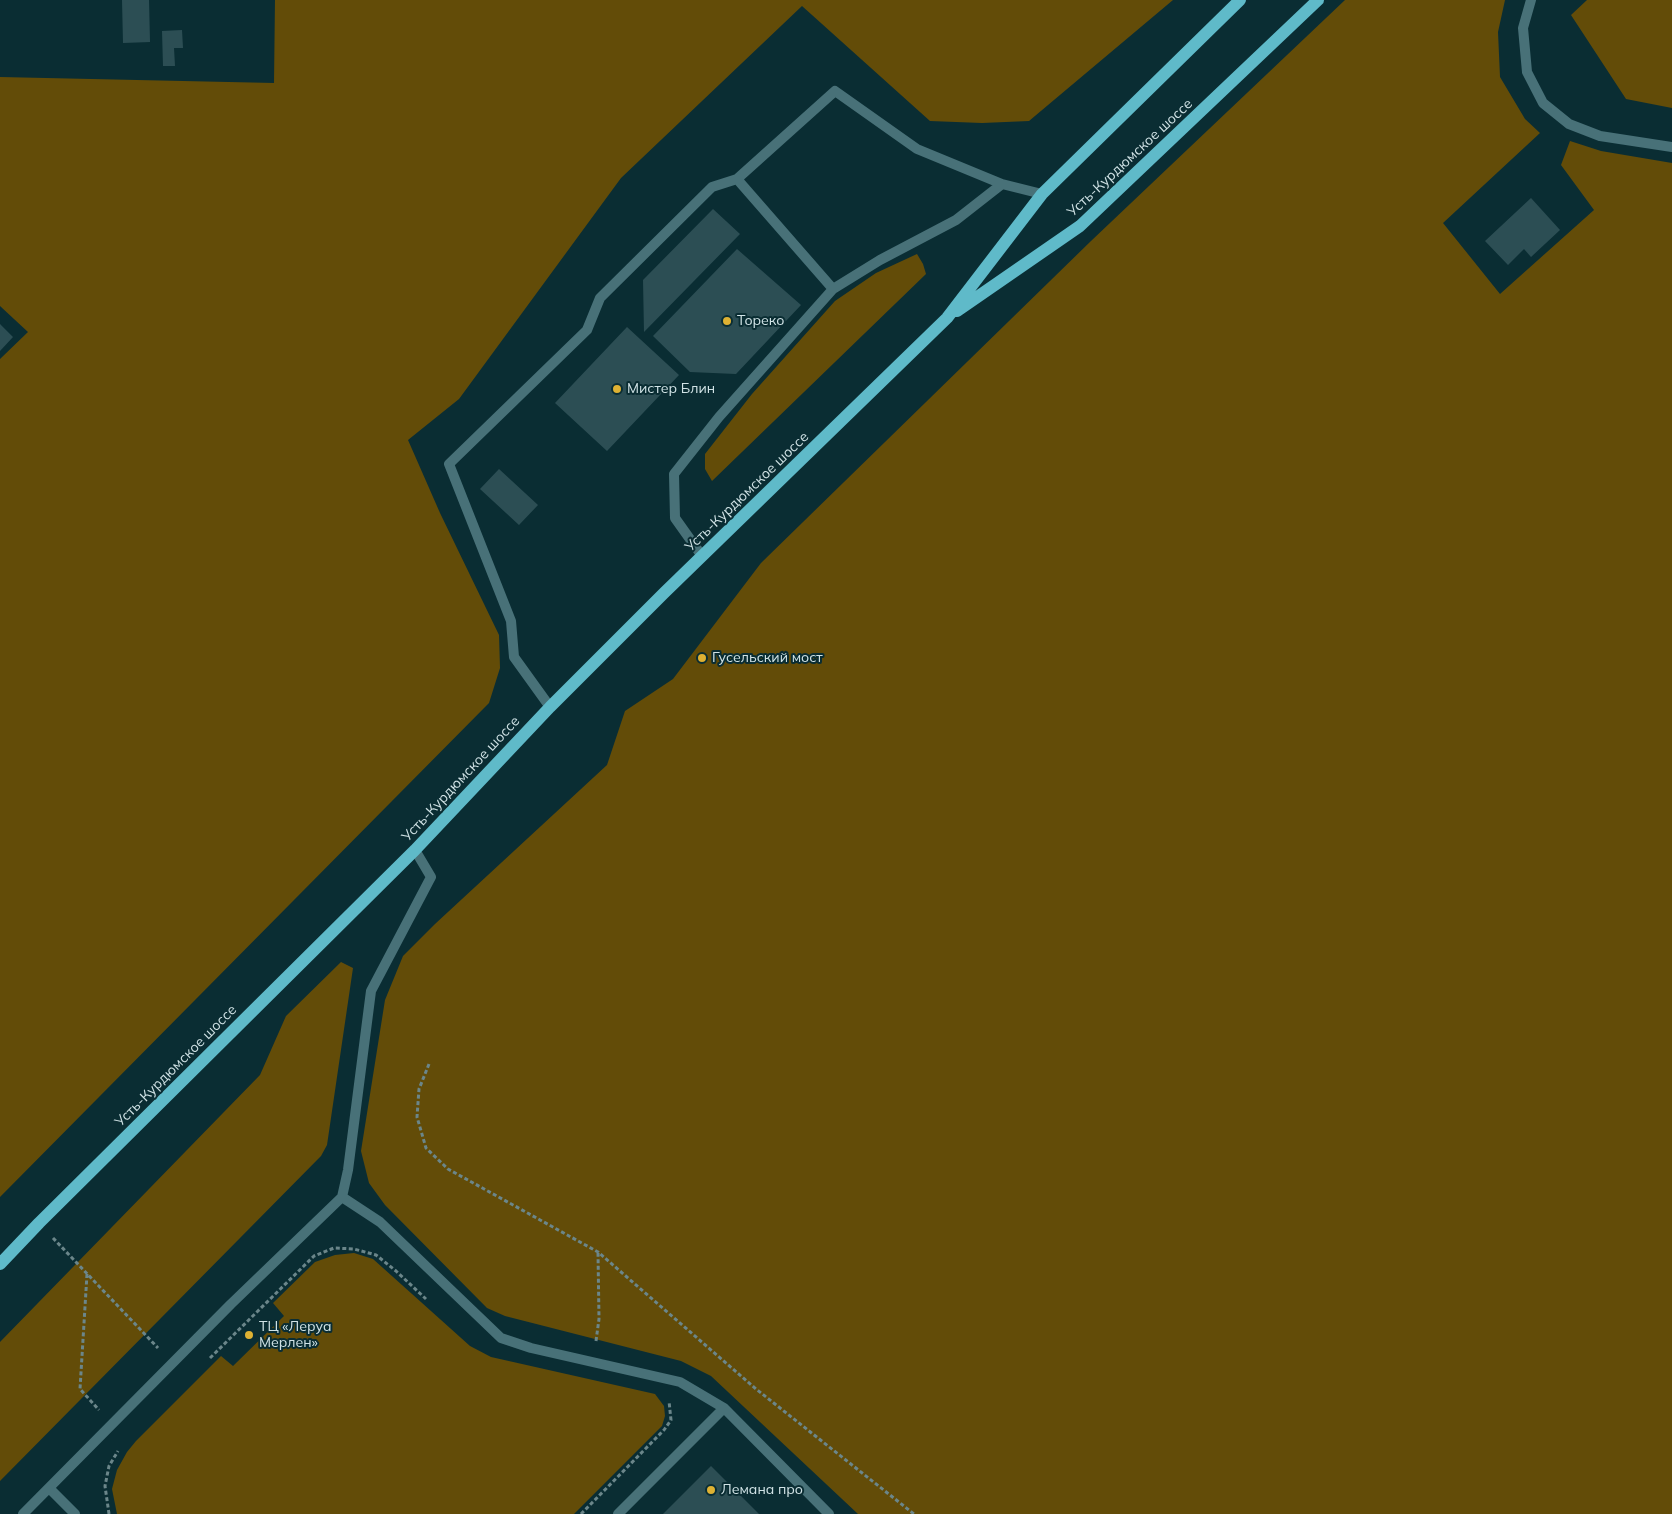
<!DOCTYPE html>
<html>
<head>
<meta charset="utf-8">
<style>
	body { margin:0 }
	canvas { display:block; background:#0a2d33 }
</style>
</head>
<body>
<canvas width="1672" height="1514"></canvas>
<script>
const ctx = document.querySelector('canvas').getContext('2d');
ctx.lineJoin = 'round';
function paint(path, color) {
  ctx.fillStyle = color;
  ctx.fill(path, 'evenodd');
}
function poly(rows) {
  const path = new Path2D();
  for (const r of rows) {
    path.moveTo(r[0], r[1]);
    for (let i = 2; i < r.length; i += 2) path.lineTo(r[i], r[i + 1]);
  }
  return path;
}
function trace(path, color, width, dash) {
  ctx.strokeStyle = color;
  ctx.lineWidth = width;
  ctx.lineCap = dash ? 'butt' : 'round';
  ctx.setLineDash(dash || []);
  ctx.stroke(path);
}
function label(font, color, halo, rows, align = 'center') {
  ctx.font = font + ' Mulish,sans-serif';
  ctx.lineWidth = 4;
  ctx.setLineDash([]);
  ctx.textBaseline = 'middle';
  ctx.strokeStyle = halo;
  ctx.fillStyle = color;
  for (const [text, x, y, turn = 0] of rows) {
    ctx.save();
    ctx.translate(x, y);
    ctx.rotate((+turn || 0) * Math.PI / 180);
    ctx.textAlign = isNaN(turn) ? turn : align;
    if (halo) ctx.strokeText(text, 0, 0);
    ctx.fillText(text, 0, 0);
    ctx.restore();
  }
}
paint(poly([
	[275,0,1173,0,1029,121,982,123,930,121,802,6,621,178,459,399,408,440,440,513,499,635,500,668,489,703,0,1197,0,359,28,332,0,306,0,77,274,83],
	[1345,0,1505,0,1498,32,1500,77,1525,119,1540,133,1443,223,1500,294,1594,210,1561,165,1570,141,1601,151,1672,163,1672,1514,858,1514,711,1376,681,1361,505,1316,487,1308,385,1205,369,1183,361,1151,385,1000,403,956,435,924,607,765,625,711,673,679,761,563,1091,241],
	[1587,0,1672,0,1672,108,1626,99,1571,15],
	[917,254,923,264,926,274,712,481,705,469,705,454,752,394,835,301,876,273],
	[341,962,353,968,327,1145,321,1156,0,1481,0,1342,260,1075,286,1016],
	[354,1253,373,1259,470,1346,491,1357,655,1394,664,1406,665,1416,662,1426,574,1514,117,1514,112,1489,117,1470,127,1452,136,1441,221,1356,233,1366,284,1316,273,1303,315,1262,335,1255]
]), '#634c08');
paint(poly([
	[122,0,149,0,150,42,123,43],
	[182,30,183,48,174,48,175,66,163,66,162,31],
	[1531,198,1560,230,1531,257,1524,249,1508,265,1485,241],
	[713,209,740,234,644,332,643,280],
	[737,249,801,305,736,374,690,372,653,336],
	[0,324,13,337,0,351],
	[627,327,679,375,607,451,555,403],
	[499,469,538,505,519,525,480,489],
	[711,1466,759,1514,663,1514]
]), '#2c4e54');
trace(poly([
	[429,1064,419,1089,417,1117,426,1148,448,1169,598,1252,756,1389,914,1514],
	[53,1238,158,1348],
	[87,1274,80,1389,99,1410],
	[596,1341,599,1319,598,1253],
	[210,1358,314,1256,334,1248,354,1249,376,1255,396,1271,426,1299],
	[109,1514,105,1486,109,1466,118,1451],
	[581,1514,664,1430,671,1420,669,1401]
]), '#6b868a', 3, [4, 2.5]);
trace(poly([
	[737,179,833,289],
	[702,556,675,518,674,474,719,417,833,289,880,260,956,220,1002,184,1042,194],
	[550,707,514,657,511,621,449,464,587,330,600,298,712,187,737,179,835,91,917,149,1002,184],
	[342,1197,380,1222,501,1338,531,1348,680,1382,724,1408,829,1514],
	[49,1488,75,1514],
	[23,1514,231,1304,342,1197,348,1170,371,991,431,877,415,850],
	[618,1514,724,1408]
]), '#487178', 10);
trace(poly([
	[1531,0,1523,28,1527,72,1543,103,1569,124,1600,136,1672,147]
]), '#487178', 10);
trace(poly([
	[957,311,1080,226,1318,0],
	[0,1264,39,1223,415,850,550,707,664,593,947,318,1042,194,1240,0]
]), '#5fbac9', 12);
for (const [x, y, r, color] of [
	[727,321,5,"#deb133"],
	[617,389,5,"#deb133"],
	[702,658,5,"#deb133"],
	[249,1335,5,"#deb133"],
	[711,1490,5,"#deb133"]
]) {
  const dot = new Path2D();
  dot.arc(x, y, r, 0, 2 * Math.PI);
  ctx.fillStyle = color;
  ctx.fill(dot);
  trace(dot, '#0a2d33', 2);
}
label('14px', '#d1e3e6', '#0a2d33', [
	["Усть-Курдюмское шоссе",1130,158,-43],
	["Усть-Курдюмское шоссе",747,492,-44],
	["Усть-Курдюмское шоссе",461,779,-47],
	["Усть-Курдюмское шоссе",176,1066,-45]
]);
label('14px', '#d1e3e6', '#0a2d33', [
	["Тореко",737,321],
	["Мистер Блин",627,389],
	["Гусельский мост",712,658],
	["ТЦ «Леруа",259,1327],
	["Мерлен»",259,1343],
	["Лемана про",721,1490]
], 'left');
</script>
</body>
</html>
